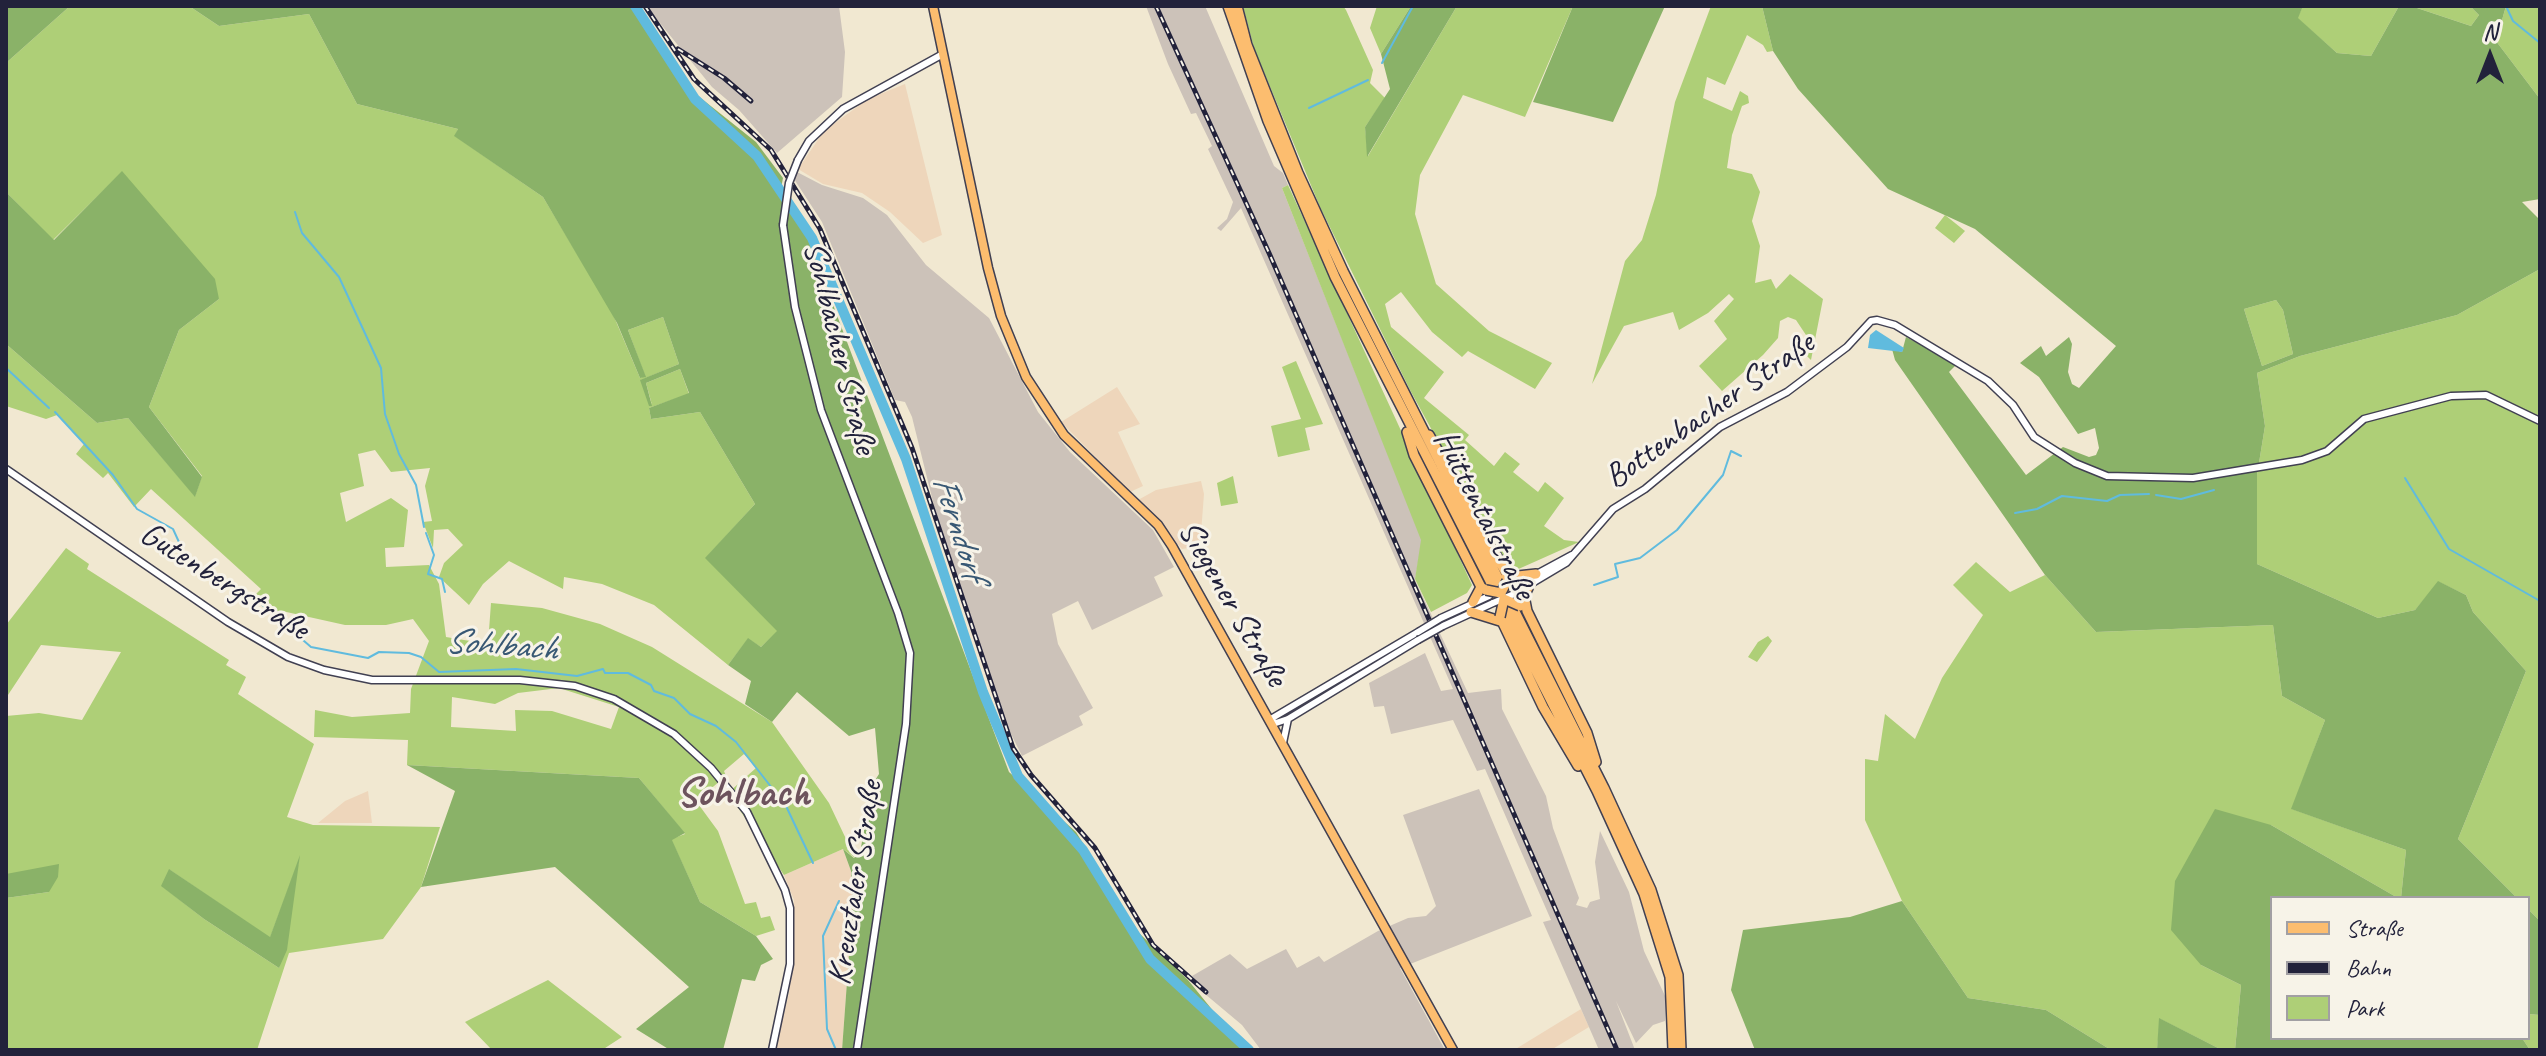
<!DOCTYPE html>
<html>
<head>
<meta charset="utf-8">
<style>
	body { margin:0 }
	#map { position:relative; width:2546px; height:1056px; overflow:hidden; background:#f1e8d1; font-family:Caveat,sans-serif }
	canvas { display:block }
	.frame { position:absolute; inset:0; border:8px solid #22223b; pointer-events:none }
	.legend { position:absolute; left:2270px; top:896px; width:260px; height:144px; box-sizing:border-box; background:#f7f3e8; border:2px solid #a29fa3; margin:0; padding:10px 14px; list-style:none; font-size:24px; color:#22223b }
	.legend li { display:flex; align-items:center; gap:16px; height:40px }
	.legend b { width:40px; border:2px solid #a29fa3 }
	.north { position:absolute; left:2450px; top:16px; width:80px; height:80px; -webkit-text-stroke:6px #f7f3e8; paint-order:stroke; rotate:0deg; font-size:22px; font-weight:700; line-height:32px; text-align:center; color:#22223b }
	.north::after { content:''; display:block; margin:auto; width:28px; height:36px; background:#22223b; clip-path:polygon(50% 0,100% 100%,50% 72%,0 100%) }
</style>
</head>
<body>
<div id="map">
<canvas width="2546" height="1056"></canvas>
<div class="frame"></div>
<ul class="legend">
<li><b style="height:10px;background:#fcbd6f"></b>Straße</li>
<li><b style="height:10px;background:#22223b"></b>Bahn</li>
<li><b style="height:22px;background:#aecf77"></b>Park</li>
</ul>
<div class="north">N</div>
</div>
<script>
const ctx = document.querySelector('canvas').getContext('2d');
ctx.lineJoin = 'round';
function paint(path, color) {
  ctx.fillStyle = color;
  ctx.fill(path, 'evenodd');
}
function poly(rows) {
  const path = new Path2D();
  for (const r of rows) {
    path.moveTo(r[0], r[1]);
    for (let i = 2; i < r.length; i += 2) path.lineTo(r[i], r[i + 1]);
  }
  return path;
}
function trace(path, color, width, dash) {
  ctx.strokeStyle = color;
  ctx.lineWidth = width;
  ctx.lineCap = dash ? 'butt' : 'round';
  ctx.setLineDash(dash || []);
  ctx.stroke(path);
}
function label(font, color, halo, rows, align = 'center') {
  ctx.font = font + ' Caveat,sans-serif';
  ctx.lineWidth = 6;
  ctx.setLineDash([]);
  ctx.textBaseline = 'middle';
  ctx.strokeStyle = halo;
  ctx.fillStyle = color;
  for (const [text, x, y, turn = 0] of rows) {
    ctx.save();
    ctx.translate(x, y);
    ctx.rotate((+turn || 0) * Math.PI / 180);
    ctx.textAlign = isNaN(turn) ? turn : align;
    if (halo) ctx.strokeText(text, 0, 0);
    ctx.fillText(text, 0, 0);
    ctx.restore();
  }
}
paint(poly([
	[905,84,942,235,923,243,890,212,862,193,823,184,798,169,824,131,868,99],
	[1117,387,1140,424,1118,432,1143,486,1130,492,1061,422],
	[1201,481,1204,494,1200,546,1182,549,1138,500,1156,490],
	[368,791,372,823,318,823,345,801],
	[843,849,851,871,853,900,842,1050,775,1050,789,993,794,900,784,875],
	[1581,1009,1589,1027,1551,1050,1514,1050]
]), '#eed6bb');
paint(poly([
	[646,6,839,6,845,52,842,97,777,153,739,110,712,87],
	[1146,6,1205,6,1274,166,1283,173,1288,185,1282,188,1422,540,1415,580,1468,693,1501,689,1502,709,1546,796,1553,828,1579,898,1576,905,1587,908,1590,902,1600,899,1595,862,1600,831,1629,892,1644,951,1666,998,1665,1021,1653,1025,1636,1043,1616,1001,1635,1050,1599,1050,1543,922,1551,920,1485,769,1477,771,1453,720,1391,734,1384,706,1374,707,1369,683,1425,653,1441,691,1453,689,1241,208,1221,231,1217,228,1227,219,1233,202,1208,149,1212,146,1196,113,1191,114,1168,64],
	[797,172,822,185,863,198,887,215,926,265,989,318,1038,412,1070,452,1153,530,1174,567,1154,577,1163,596,1092,630,1078,601,1052,614,1058,644,1093,708,1079,716,1083,725,1022,756,1007,726,937,518,912,417,905,402,895,400,822,222,794,179],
	[1479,789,1532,916,1400,968,1445,1050,1261,1050,1242,1025,1205,994,1208,992,1192,976,1230,954,1247,969,1286,949,1297,968,1319,956,1324,962,1378,931,1408,918,1426,916,1436,906,1403,815]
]), '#ccc2b9');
paint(poly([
	[70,6,189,6,219,26,309,14,357,104,458,129,455,136,543,197,612,312,640,378,645,376,628,330,663,317,679,364,641,380,652,405,646,383,680,369,689,394,649,408,651,419,700,412,755,504,706,558,778,631,761,647,748,639,728,665,654,605,602,584,564,577,563,589,509,561,483,584,469,605,439,577,444,563,463,545,448,529,434,530,433,548,423,522,432,521,425,486,430,468,391,472,375,450,358,454,364,486,340,493,346,522,391,498,408,510,404,547,385,548,386,567,429,565,439,584,446,637,488,644,491,603,542,608,600,624,652,647,772,722,829,803,855,858,843,849,784,875,728,793,756,768,744,754,724,771,726,776,696,801,718,831,745,904,756,902,761,918,770,916,775,930,756,936,700,902,671,839,685,834,639,778,407,765,408,740,314,737,315,710,352,717,410,713,411,689,429,641,413,619,386,625,345,625,282,611,278,618,252,598,261,589,151,489,134,507,108,473,103,478,76,454,84,444,57,415,46,419,6,406,6,344,97,423,128,418,195,496,202,476,149,407,179,330,219,299,122,172,53,240,6,192,6,63],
	[559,688,619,707,611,729,552,711,515,710,516,731,451,727,452,697,495,704,518,693],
	[1243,6,1343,6,1346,10,1373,70,1370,83,1385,98,1365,127,1368,156,1457,6,1573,6,1525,117,1463,95,1420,175,1415,214,1436,284,1489,331,1552,363,1535,389,1468,351,1462,357,1432,332,1401,292,1385,304,1391,327,1444,372,1424,398,1469,435,1465,440,1494,466,1505,452,1520,464,1513,472,1538,492,1545,482,1564,498,1544,526,1564,540,1579,542,1514,571,1505,564,1410,390,1320,207,1254,48],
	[1377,6,1411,6,1381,54,1370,28],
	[1711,6,1762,6,1773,51,1767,52,1763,45,1747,35,1725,85,1707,77,1703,98,1732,111,1740,91,1748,96,1749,103,1742,106,1732,135,1727,168,1752,174,1760,192,1752,221,1760,246,1755,283,1771,279,1776,289,1790,274,1823,299,1811,360,1806,355,1806,335,1796,320,1788,317,1780,321,1778,338,1763,355,1722,391,1699,366,1727,339,1714,321,1734,299,1729,294,1708,313,1679,330,1673,312,1624,326,1592,384,1625,261,1642,240,1656,195,1675,102],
	[2303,6,2399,6,2371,56,2337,53,2297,18],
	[2411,6,2470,6,2479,15,2471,26],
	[2506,6,2535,6,2540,10,2540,99,2496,41],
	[1288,185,1472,585,1467,593,1431,612,1415,579,1421,540,1282,188],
	[1945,215,1965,231,1954,243,1935,228],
	[2540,269,2540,921,2528,909,2528,898,2517,898,2458,839,2526,671,2473,612,2466,595,2439,582,2415,610,2378,618,2257,564,2257,475,2265,426,2257,373,2300,356,2457,315],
	[2276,300,2283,310,2293,354,2262,366,2244,309],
	[1296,361,1323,424,1305,428,1310,450,1278,457,1271,426,1301,419,1282,367],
	[1233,476,1238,503,1221,506,1217,483],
	[66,548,89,564,87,569,229,660,226,665,246,677,238,694,314,744,287,817,313,825,440,827,421,887,383,939,289,953,257,1050,6,1050,6,898,49,892,16,874,6,874,6,716,39,713,82,720,121,652,41,645,6,698,6,625],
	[299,860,279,968,204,919,162,886,170,870,270,938],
	[1976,562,2010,592,2045,575,2096,632,2273,625,2282,696,2325,720,2292,809,2406,850,2401,898,2398,898,2271,825,2201,965,2241,985,2235,1050,2222,1050,2160,1019,2157,1050,2111,1050,2046,1010,1968,998,1902,901,1865,820,1865,759,1878,761,1885,714,1915,739,1942,678,1983,615,1953,585],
	[1768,636,1772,641,1757,662,1748,657,1758,642],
	[548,980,622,1037,602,1050,492,1050,465,1022],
	[2528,1014,2540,1015,2540,1050,2530,1050,2522,1038,2528,1038]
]), '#aecf77');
paint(poly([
	[6,6,70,6,6,63],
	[189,6,640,6,697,95,756,142,783,178,780,194,809,241,1009,772,1076,832,1138,932,1188,980,1245,1050,842,1050,853,900,851,871,843,849,854,858,860,853,872,785,879,774,875,728,849,736,797,692,772,722,745,704,751,681,728,665,748,638,761,647,777,631,705,558,755,504,700,412,651,419,649,408,689,393,680,369,646,383,652,406,649,406,640,380,679,364,663,317,628,330,646,377,640,378,617,323,543,197,454,136,458,129,357,104,309,14,219,26],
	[1411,6,1457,6,1367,157,1365,127,1390,89,1381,54],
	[1573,6,1665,6,1613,122,1533,102],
	[1762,6,2303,6,2298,18,2337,53,2371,56,2399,6,2411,6,2471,26,2479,15,2470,6,2506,6,2496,41,2540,99,2540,199,2522,202,2540,220,2540,269,2457,315,2300,356,2257,373,2265,426,2257,475,2257,564,2378,618,2415,610,2438,581,2466,595,2473,612,2526,671,2458,839,2517,898,2401,898,2406,850,2291,809,2325,720,2282,696,2273,625,2096,632,2045,575,1895,360,1892,349,1902,352,1906,337,1957,364,1949,372,2026,475,2063,447,2089,457,2096,455,2099,448,2095,428,2078,434,2039,377,2020,363,2041,346,2046,356,2069,337,2072,344,2068,372,2072,384,2079,388,2116,346,1975,229,1888,189,1798,89,1773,51],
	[2276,300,2283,310,2293,354,2262,366,2244,309],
	[122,171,215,279,219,299,179,330,149,407,202,477,195,497,128,418,97,423,6,344,6,192,54,240],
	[407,765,639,778,685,833,672,840,700,902,756,936,773,959,761,965,755,981,742,979,723,1050,670,1050,636,1029,689,987,555,867,421,887,455,791],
	[2215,809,2271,825,2398,898,2272,898,2272,1038,2522,1038,2530,1050,2235,1050,2241,985,2201,965,2171,930,2175,881],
	[300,855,287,950,279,968,204,919,161,886,169,869,270,937],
	[59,864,58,877,49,892,6,898,6,874],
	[1902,901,1968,998,2046,1010,2111,1050,1755,1050,1731,990,1743,930,1850,917],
	[2528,909,2540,921,2540,1015,2528,1014],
	[2159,1018,2222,1050,2157,1050]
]), '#8ab268');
paint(poly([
	[1876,330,1904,348,1902,352,1868,348,1870,335]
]), '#60bbde');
trace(poly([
	[2506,6,2513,21,2540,43],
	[1382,63,1413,6],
	[1309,108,1368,80],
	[295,212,302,233,339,277,381,368,385,414,399,454,416,485,424,527],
	[6,368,49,408],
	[55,412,113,475,137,509,173,529,184,553,203,571,252,596,311,647,368,658,379,652,409,653,421,657,439,672,516,669,577,676,603,669,605,673,628,673,651,685,654,691,674,698,690,714,716,726,736,742,786,806,813,863],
	[2405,478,2449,549,2540,601],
	[2156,495,2181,499,2214,490],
	[2015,513,2037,509,2062,496,2107,501,2120,495,2149,494],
	[426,533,434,555,428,574,442,579,445,592],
	[1594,585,1618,577,1615,564,1640,558,1677,530,1723,475,1731,451,1741,456],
	[836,1050,827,1029,823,936,839,901]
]), '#60bbde', 2);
trace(poly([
	[635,6,695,99,757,156,812,238,906,459,983,692,1018,776,1083,850,1150,959,1249,1050]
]), '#60bbde', 10);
const minor = poly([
	[798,160,809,141,843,109,943,54],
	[783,225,795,307,821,410,898,613,910,653,906,724,857,1050],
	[6,469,228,622,288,657,324,670,372,680,520,680,575,686,614,699,674,734,711,768,747,812,785,890,790,908,790,964,772,1050],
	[1511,588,1572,555],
	[1514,594,1566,563,1613,509,1645,489,1720,427,1787,392,1847,347,1871,321,1877,320,1895,325,1988,381,2013,405,2034,437,2075,463,2107,476,2193,478,2302,460,2327,451,2364,419,2451,396,2486,395,2540,421],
	[1441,618,1489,596],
	[1443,626,1493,603],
	[1269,720,1418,632],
	[1269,720,1276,723,1288,719,1418,640],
	[1283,743,1288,719]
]);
const major = poly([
	[933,6,988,268,1001,316,1026,377,1064,435,1158,525,1172,546,1453,1050]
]);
const highway = poly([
	[1228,6,1268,121,1335,277,1597,791,1644,894,1670,977,1673,1050],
	[1237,6,1247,45,1298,173,1343,271,1604,788,1651,890,1678,975,1681,1050],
	[1407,432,1414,455,1481,587,1486,590],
	[1429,435,1506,573,1507,581],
	[1506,573,1518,576,1536,574],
	[1528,588,1524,596,1527,611,1587,733,1596,762],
	[1473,602,1481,587],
	[1471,612,1500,621],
	[1500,617,1543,707,1578,766]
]);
trace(minor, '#414052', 9);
trace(major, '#414052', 11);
trace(highway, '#414052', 12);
trace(minor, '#fff', 6);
trace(major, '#fcbd6f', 8);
trace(highway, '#fcbd6f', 9);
const rail = poly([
	[645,6,694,79,771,150,820,229,912,448,1013,748,1031,775,1095,848,1153,945,1206,992],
	[1156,6,1269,253,1617,1050],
	[678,49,724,78,751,101]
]);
trace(rail, '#22223b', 5);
trace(rail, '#f7f3e8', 2, [6]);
const minorBridge = poly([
	[783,225,789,183,798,160],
	[1493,603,1514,594],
	[1418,632,1441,618],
	[1418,640,1443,626]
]);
const highwayBridge = poly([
	[1486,590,1501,593,1507,581],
	[1500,617,1504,599,1520,606]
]);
trace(minorBridge, '#414052', 9, []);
trace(highwayBridge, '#414052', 12, []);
trace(minorBridge, '#fff', 6);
trace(highwayBridge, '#fcbd6f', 9);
label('34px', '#22223b', '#f7f3e8', [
	["Sohlbacher Straße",839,348,76],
	["Bottenbacher Straße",1710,411,-35],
	["Hüttentalstraße",1484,515,63],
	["Gutenbergstraße",224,582,32],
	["Siegener Straße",1232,604,60],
	["Kreuztaler Straße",856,883,-81]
]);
label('italic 36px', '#385874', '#f7f3e8', [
	["Ferndorf",958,528,72],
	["Sohlbach",501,646,4]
]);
label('bold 42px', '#6d535d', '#f7f3e8', [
	["Sohlbach",743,794]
]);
</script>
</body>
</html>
